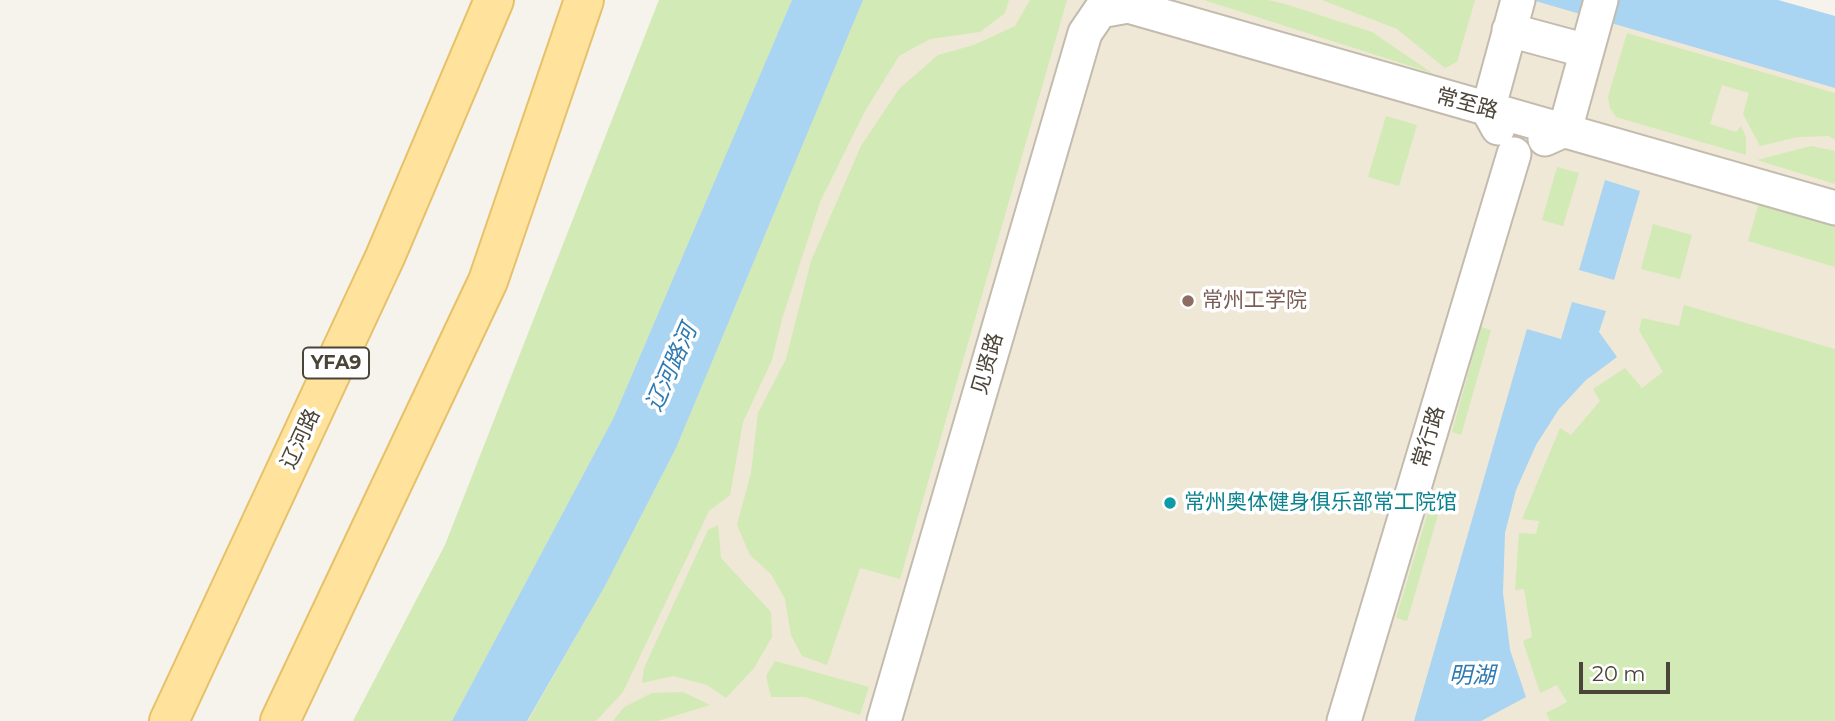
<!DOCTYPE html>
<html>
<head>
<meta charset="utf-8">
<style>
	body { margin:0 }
	#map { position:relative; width:1835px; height:721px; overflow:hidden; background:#f6f3ec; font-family:Montserrat,sans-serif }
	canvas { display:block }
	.scale { position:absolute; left:1579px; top:662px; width:91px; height:32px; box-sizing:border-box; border:4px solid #4b4439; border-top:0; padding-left:9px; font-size:21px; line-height:24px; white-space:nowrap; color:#4b4439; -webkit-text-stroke:5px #fff; paint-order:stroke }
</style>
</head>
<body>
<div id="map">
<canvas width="1835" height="721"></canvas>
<div class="scale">20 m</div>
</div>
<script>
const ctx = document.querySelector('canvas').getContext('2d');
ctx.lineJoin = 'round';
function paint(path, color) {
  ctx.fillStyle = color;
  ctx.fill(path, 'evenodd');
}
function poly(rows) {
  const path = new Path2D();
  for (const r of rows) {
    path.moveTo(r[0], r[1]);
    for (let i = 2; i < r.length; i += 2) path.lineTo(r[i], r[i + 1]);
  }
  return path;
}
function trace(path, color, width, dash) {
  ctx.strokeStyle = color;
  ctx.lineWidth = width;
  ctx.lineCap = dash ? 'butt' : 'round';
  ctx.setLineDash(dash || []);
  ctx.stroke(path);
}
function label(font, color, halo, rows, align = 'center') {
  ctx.font = font + ' Montserrat,"Noto Sans SC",sans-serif';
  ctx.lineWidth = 7;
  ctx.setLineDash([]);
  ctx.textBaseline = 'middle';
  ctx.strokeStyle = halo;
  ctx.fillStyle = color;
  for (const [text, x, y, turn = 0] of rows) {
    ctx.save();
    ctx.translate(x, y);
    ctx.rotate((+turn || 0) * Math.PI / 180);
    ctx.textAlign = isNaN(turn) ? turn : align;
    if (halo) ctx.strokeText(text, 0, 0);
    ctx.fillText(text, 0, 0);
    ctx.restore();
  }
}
paint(poly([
	[659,0,1645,0,1835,57,1835,721,353,721,445,545]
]), '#efe8d6');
paint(poly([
	[659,0,792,0,614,417,452,721,353,721,445,545],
	[863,0,1009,0,1005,13,980,32,930,39,899,56,865,111,820,202,782,319,772,360,743,422,730,495,709,511,623,692,596,721,528,721,605,586,676,448],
	[1030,0,1067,0,900,579,860,568,827,665,802,656,791,635,785,599,771,574,750,555,737,525,751,473,758,413,786,359,811,261,861,146,899,89,938,55,974,45,1015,26],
	[1204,0,1268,0,1285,4,1372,32,1432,73],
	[1322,0,1475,0,1457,62,1445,68,1397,29],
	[1627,33,1835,93,1835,140,1829,136,1798,137,1760,146,1743,114,1749,93,1722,85,1710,124,1736,132,1741,126,1746,137,1746,155,1616,117,1610,108,1608,97],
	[1386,116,1417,125,1399,186,1368,177],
	[1811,146,1835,151,1835,184,1757,160],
	[1557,167,1579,173,1563,226,1542,220],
	[1759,203,1835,226,1835,267,1748,241],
	[1653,224,1692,235,1680,279,1641,269],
	[1684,305,1835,349,1835,721,1550,721,1546,713,1567,702,1557,685,1540,693,1523,641,1532,637,1524,589,1515,590,1519,533,1536,534,1539,521,1522,519,1560,428,1571,435,1600,401,1593,389,1625,368,1642,388,1663,372,1639,330,1642,318,1679,326],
	[1481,327,1491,330,1461,435,1452,432],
	[1428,512,1438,515,1407,621,1396,618],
	[718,525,721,558,771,612,772,637,754,668,726,698,707,685,673,676,642,683,644,668,708,530],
	[775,661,869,687,860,715,805,697,771,697,766,676],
	[683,692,710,705,658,721,613,721,624,707,652,693]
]), '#d2eab5');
paint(poly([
	[792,0,863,0,676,448,605,586,527,721,452,721,614,417],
	[1532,0,1778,0,1835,16,1835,88],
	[1605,180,1640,191,1614,280,1579,270],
	[1572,302,1606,311,1599,332,1617,357,1586,380,1559,409,1536,445,1516,490,1505,533,1503,593,1510,650,1526,697,1481,721,1414,721,1527,329,1561,339]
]), '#a9d4f2');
const minor = poly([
	[1509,30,1587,51],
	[1498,128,1488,110,1518,0],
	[1545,139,1565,130,1601,0],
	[884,721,1085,33,1100,11,1128,6,1835,208],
	[1344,721,1514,154]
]);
const major = poly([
	[169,721,385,257,494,0],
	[280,721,488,281,584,0]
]);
trace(minor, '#c2bbae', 37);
trace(major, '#e6c16a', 42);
trace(minor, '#fff', 33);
trace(major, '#ffe39c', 38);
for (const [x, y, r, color] of [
	[1188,301,7,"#8d6e63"],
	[1170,503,7,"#0f9aa8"]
]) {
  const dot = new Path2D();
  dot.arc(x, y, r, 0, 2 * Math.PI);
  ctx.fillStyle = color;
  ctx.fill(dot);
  trace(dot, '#fff', 2.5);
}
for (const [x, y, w] of [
	[336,363,66]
]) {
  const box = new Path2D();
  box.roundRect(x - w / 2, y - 15.5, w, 31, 5);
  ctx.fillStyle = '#fff';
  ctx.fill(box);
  trace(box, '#4b4439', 2);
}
label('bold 19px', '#4b4439', null, [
	["YFA9",336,363]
]);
label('21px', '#4b4439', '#fff', [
	["常至路",1467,104,15],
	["见贤路",988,364,-74],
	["常行路",1429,437,-73],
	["辽河路",301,439,-65]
]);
label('21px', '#785e54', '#fff', [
	["常州工学院",1202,301]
], 'left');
label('21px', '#0d838f', '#fff', [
	["常州奥体健身俱乐部常工院馆",1184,503]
], 'left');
label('italic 23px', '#2e7ab2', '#fff', [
	["辽河路河",672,368,-66],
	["明湖",1472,676]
]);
</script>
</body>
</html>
